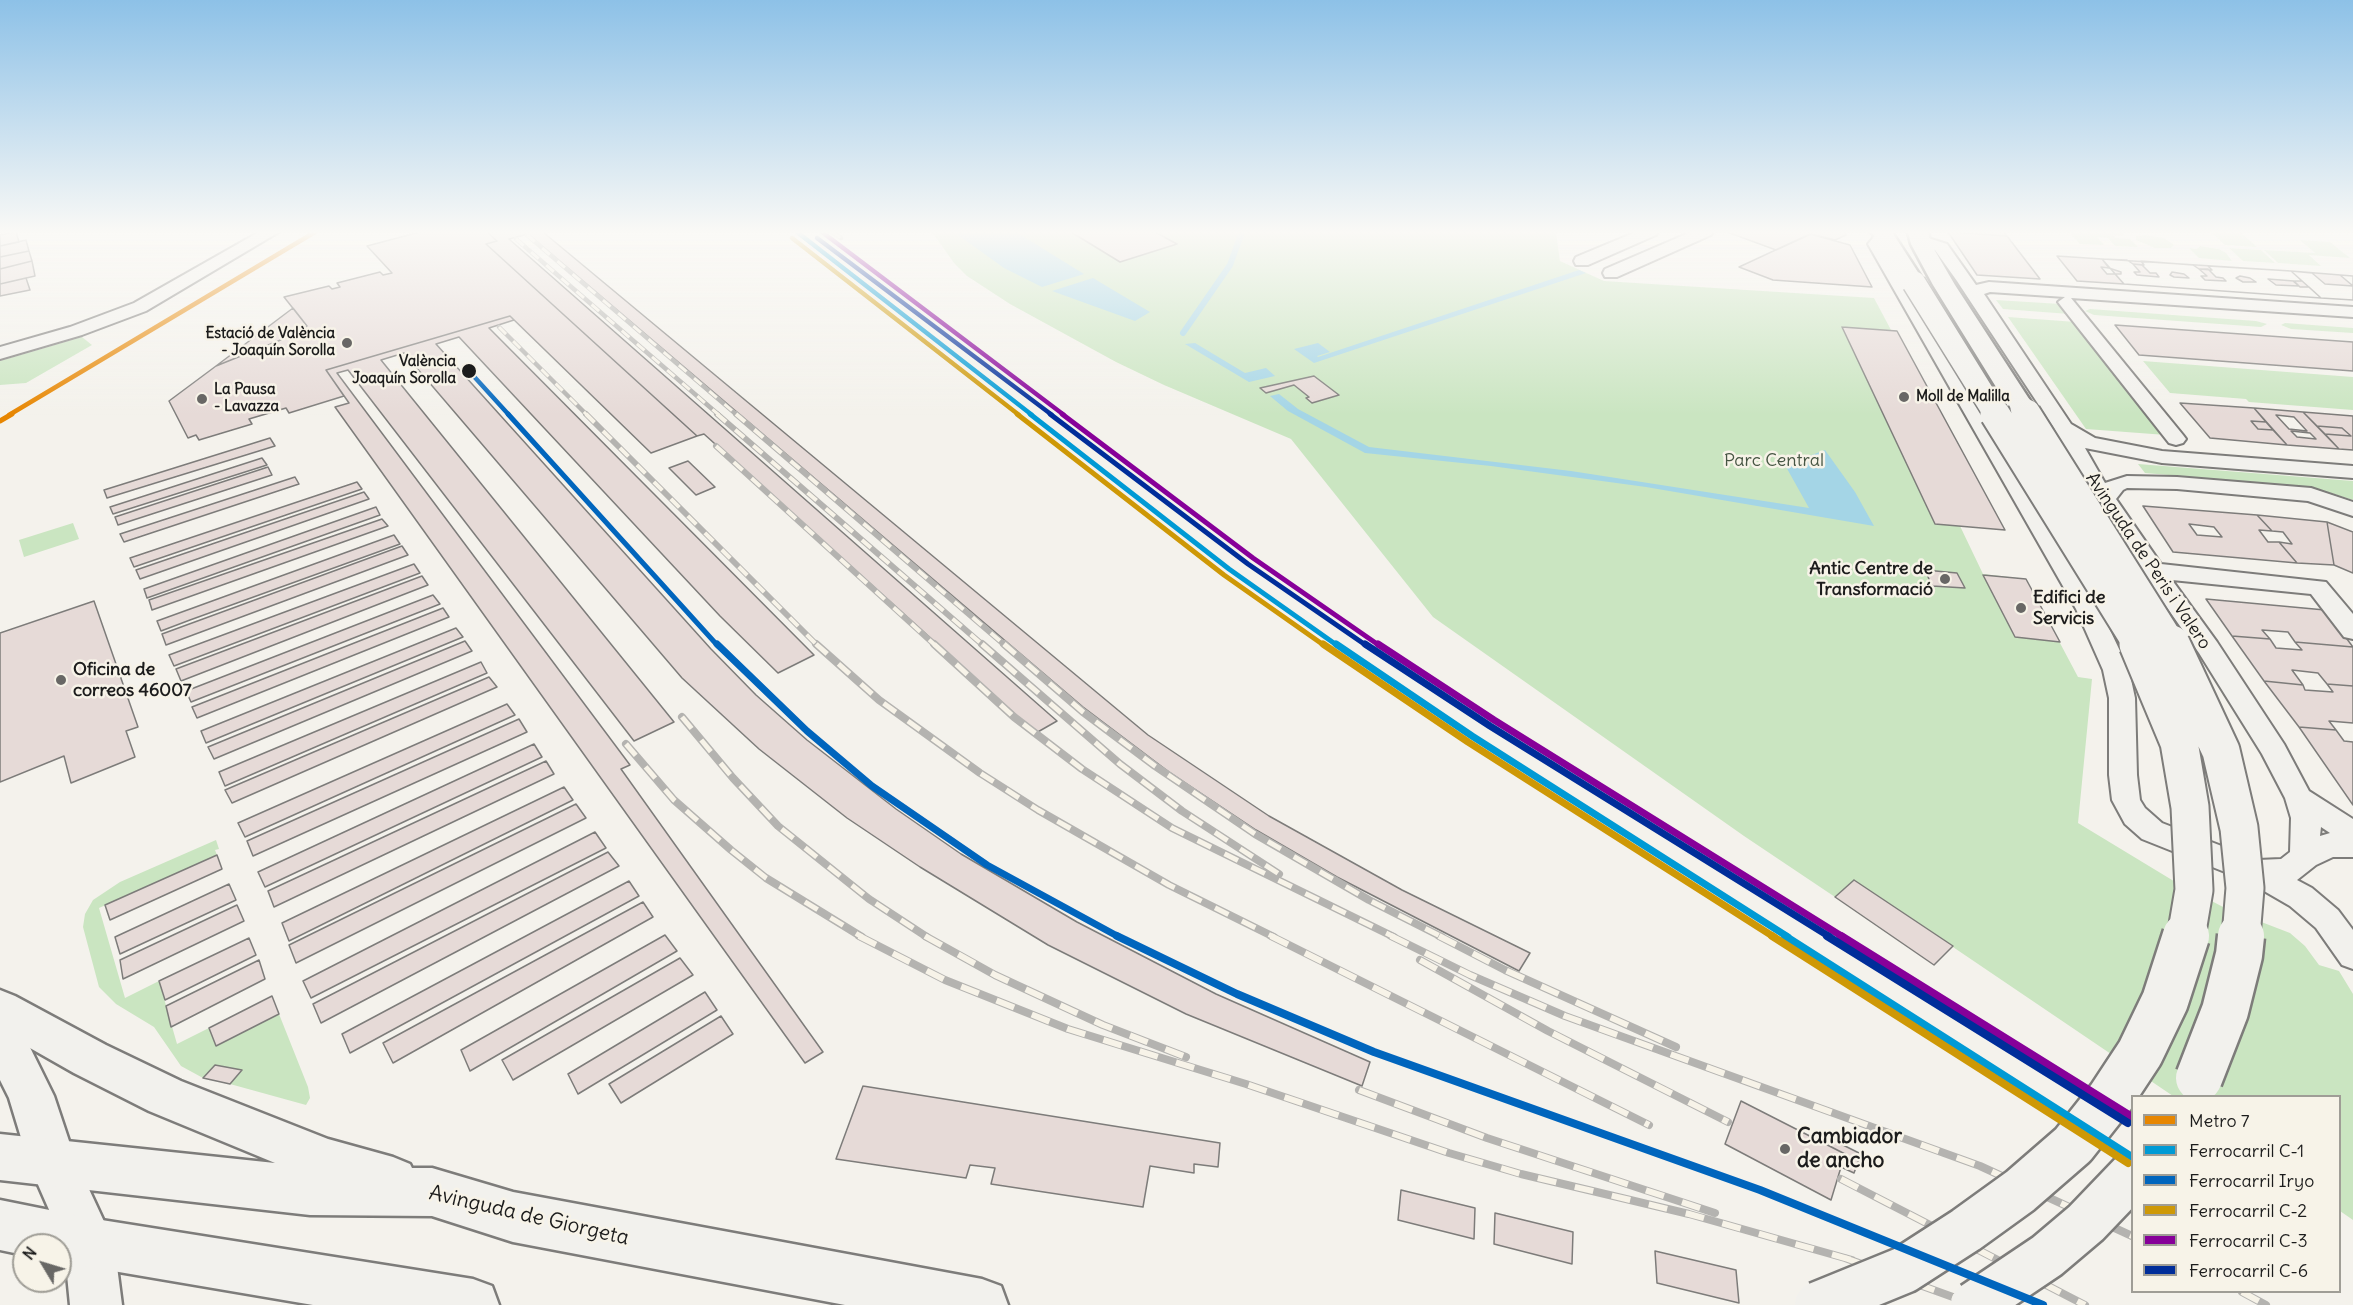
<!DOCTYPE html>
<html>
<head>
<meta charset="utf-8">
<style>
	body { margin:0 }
	#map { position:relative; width:2353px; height:1305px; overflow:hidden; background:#f4f2ec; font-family:Delius,sans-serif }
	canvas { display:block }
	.legend { position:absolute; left:2131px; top:1095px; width:210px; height:198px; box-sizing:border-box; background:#f7f3e8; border:2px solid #9f9d96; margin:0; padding:8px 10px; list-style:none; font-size:18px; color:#1c1c1c }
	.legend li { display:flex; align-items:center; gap:12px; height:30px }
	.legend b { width:30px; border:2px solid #9f9d96 }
	.north { position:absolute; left:12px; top:1233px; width:60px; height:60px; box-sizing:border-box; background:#f7f3e8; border:2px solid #9f9d96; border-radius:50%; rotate:308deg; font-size:16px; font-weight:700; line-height:24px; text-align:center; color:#1c1c1c }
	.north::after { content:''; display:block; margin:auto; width:21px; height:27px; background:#686765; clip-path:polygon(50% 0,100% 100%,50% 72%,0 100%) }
</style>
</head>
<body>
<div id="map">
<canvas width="2353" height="1305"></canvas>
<ul class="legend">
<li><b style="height:8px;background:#e78601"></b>Metro 7</li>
<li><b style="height:8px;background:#009ad5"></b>Ferrocarril C-1</li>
<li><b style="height:8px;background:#0065bd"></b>Ferrocarril Iryo</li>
<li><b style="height:8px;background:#ce9806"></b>Ferrocarril C-2</li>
<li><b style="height:8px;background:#870099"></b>Ferrocarril C-3</li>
<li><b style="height:8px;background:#002d9a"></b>Ferrocarril C-6</li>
</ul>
<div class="north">N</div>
</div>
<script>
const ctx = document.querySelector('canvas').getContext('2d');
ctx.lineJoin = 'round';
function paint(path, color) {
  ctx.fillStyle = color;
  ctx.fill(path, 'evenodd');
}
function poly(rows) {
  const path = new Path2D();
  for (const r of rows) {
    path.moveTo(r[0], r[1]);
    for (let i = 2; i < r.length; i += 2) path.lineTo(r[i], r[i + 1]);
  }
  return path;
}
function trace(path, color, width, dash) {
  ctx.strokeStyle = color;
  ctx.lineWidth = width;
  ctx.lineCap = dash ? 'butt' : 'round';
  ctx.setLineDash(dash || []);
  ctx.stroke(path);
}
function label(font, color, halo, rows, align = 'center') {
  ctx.font = font + ' Delius,sans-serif';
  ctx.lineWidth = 5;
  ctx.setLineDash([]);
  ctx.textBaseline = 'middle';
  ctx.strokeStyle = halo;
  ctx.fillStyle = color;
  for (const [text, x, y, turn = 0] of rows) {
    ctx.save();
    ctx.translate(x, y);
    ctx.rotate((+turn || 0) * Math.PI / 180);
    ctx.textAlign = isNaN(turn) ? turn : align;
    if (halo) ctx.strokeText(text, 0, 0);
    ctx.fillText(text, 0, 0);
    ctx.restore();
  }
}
paint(poly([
	[932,232,1556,232,1560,261,1604,281,1874,298,1891,330,1897,331,2005,530,1960,526,1983,574,2026,579,2078,677,2092,679,2078,823,2177,883,2225,908,2290,933,2305,946,2319,965,2339,971,2353,994,2353,1220,2340,1211,2340,1096,2173,1096,1854,880,1835,897,1744,836,1433,617,1291,439,1164,385,1116,362,1010,304,967,276,954,263],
	[2069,232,2121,232,2125,236,2113,235,2115,238,2130,239,2138,247,2115,246,2108,238,2097,237,2104,245,2080,244],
	[2211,232,2240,232,2257,247,2225,245],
	[2145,235,2164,238,2174,245,2171,248,2155,248,2136,240,2136,236],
	[2300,240,2330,242,2350,258,2309,255,2321,266,2278,263,2264,250,2315,253],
	[2200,246,2219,249,2226,253,2232,261,2199,258,2189,248,2197,249],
	[2229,248,2261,250,2275,263,2243,261],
	[1996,300,2061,304,2069,314,2003,309],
	[2090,309,2256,321,2267,324,2261,327,2094,315,2085,311],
	[2008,317,2076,322,2166,435,2086,429],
	[2285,323,2353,328,2353,333,2291,329,2281,325],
	[82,337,92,345,26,383,0,385,0,361],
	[2143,361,2353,377,2353,410,2249,402,2246,399,2170,393],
	[2138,464,2353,481,2353,500,2312,487,2145,473],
	[73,523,79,539,24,557,19,540],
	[216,840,219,849,215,850,217,855,99,908,125,998,159,981,177,1044,209,1028,216,1046,279,1014,308,1087,310,1098,306,1105,230,1084,241,1070,215,1065,203,1078,181,1066,154,1027,116,1004,99,987,83,927,85,914,93,900,120,882]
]), '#cae5c1');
paint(poly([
	[954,232,1016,232,1084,274,1042,287,1004,268],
	[1579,270,1586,273,1314,363,1294,349,1318,343,1330,352,1317,356,1318,357],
	[1093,278,1150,312,1135,321,1052,291],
	[1195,343,1245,373,1266,368,1275,376,1249,382,1185,344],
	[1279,394,1298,409,1369,447,1571,471,1809,508,1785,465,1825,450,1855,492,1874,526,1646,487,1491,466,1365,453,1288,411,1270,396]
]), '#a4d5e6');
trace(poly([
	[1183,333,1230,265,1242,232]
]), '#a4d5e6', 6);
const building = poly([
	[16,232,19,242,0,246,0,235,16,232],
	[420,232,493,232,488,233,497,241,486,244,697,436,651,453,510,316,326,370,344,396,289,413,286,408,249,419,252,424,199,440,196,435,188,438,169,401,216,366,298,333,307,326,284,297,329,286,332,289,340,287,337,283,380,272,383,275,392,273,367,246,420,232],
	[493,232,543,232,1148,735,1269,816,1402,890,1530,953,1519,971,1337,877,1256,830,1169,772,1083,707,528,234,509,239,1057,721,1036,733,704,434,697,436,486,244,497,241,488,233,493,232],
	[1071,232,1155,232,1177,244,1120,262,1071,232],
	[1727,232,1845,232,1846,235,1835,240,1811,234,1776,250,1727,232],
	[1948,232,2007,236,2040,279,1977,275,1948,232],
	[1948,232,2004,232,2007,236,1948,232],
	[1810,234,1850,245,1872,287,1773,280,1739,267,1810,234],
	[26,240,29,251,0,257,0,246,26,240],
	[29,251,32,261,0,269,0,257,29,251],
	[2057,256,2102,259,2109,268,2101,267,2107,274,2115,274,2124,284,2077,281,2057,256],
	[2102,259,2127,260,2133,264,2144,265,2141,261,2193,265,2199,269,2212,270,2208,266,2291,271,2302,281,2293,281,2300,287,2309,287,2321,298,2124,284,2115,274,2121,274,2121,272,2109,268,2102,259],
	[2172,272,2184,274,2189,278,2174,277,2170,275,2172,272],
	[2240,276,2250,278,2256,282,2243,282,2236,278,2240,276],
	[2102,259,2291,271,2321,298,2124,284,2102,259],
	[32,261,35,276,0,284,0,269,32,261],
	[2133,264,2142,265,2150,273,2156,273,2159,277,2137,275,2134,272,2140,272,2133,264],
	[2199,269,2208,269,2216,277,2223,278,2226,281,2205,280,2201,276,2207,276,2199,269],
	[2291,271,2353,276,2353,300,2321,298,2291,271],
	[2291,271,2312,273,2325,284,2353,286,2340,275,2353,276,2353,300,2321,298,2291,271],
	[26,278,30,290,0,296,0,284,26,278],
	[2268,279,2294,281,2299,286,2276,285,2268,279],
	[293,308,307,326,298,333,216,366,293,308],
	[510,316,514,320,489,328,814,655,778,673,720,616,459,337,436,344,711,649,756,695,807,740,896,809,961,854,1077,922,1216,994,1370,1062,1362,1086,1186,1014,1048,945,920,867,847,818,759,749,682,678,404,353,381,360,674,722,634,741,348,370,337,373,630,765,621,769,823,1052,805,1063,335,407,349,403,326,370,510,316],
	[2115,325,2353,342,2353,371,2139,355,2115,325],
	[1842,327,1897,331,2005,530,1935,524,1842,327],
	[1314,376,1339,395,1312,403,1306,398,1309,397,1294,385,1266,393,1260,388,1314,376],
	[2180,403,2254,408,2266,422,2251,421,2258,429,2273,430,2287,445,2210,438,2180,403],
	[2254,408,2303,412,2339,449,2287,445,2254,408],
	[2303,412,2353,416,2353,450,2339,449,2325,434,2351,436,2342,428,2317,426,2303,412],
	[2276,415,2294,417,2307,431,2289,429,2276,415],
	[2251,421,2266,422,2273,430,2258,429,2251,421],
	[2317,426,2342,428,2351,436,2325,434,2317,426],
	[2291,431,2310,433,2316,439,2297,437,2291,431],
	[270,438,275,446,107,498,104,490,270,438],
	[262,458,267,465,113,514,110,507,262,458],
	[688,461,715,487,696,495,669,468,688,461],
	[268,467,272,475,118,525,115,517,268,467],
	[295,477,299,484,124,542,120,534,295,477],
	[357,482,362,489,134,567,130,558,357,482],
	[364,492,369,499,140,579,136,570,364,492],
	[2143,506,2257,515,2272,531,2259,530,2268,542,2279,542,2297,563,2173,552,2143,506],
	[2189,524,2214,527,2222,537,2197,535,2189,524],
	[376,507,380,515,147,598,144,589,376,507],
	[2257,515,2327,522,2334,565,2297,563,2279,542,2292,544,2283,532,2272,531,2257,515],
	[382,519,388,526,152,610,149,600,382,519],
	[2327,522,2353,532,2353,573,2334,565,2327,522],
	[394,535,400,544,190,620,161,631,157,621,394,535],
	[402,546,408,555,166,645,162,634,402,546],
	[414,564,420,573,174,666,169,655,414,564],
	[1925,570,1957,573,1965,588,1932,586,1925,570],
	[1983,575,2026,579,2060,642,2015,637,1983,575],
	[422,576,428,585,181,681,176,669,422,576],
	[433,595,440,604,191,702,186,691,433,595],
	[2206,599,2325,610,2353,647,2295,642,2288,632,2262,630,2270,639,2232,636,2206,599],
	[94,601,138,727,126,731,135,757,71,783,64,756,0,782,0,633,94,601],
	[443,608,449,617,197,718,192,707,443,608],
	[456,628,463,637,206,743,201,731,456,628],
	[2232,636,2270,639,2276,648,2302,650,2295,642,2353,647,2353,686,2327,684,2318,673,2292,670,2303,685,2264,681,2232,636],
	[465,641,472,651,214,759,208,747,465,641],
	[481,662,487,673,225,786,219,772,481,662],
	[489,677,497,687,232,803,225,790,489,677],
	[2264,681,2303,685,2305,690,2333,692,2327,684,2353,686,2353,723,2329,721,2336,730,2299,727,2264,681],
	[507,704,515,715,245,837,238,823,507,704],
	[519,719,527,732,253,856,247,841,519,719],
	[2299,727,2336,730,2344,741,2353,742,2353,805,2299,727],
	[534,744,542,757,265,887,258,872,534,744],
	[546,761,554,774,274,907,268,891,546,761],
	[564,787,573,800,289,941,282,923,564,787],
	[576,804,586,818,296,963,289,945,576,804],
	[595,832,606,848,311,998,303,981,595,832],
	[608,852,619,866,321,1023,313,1004,608,852],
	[217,855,222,869,110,920,105,905,217,855],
	[1854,880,1953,946,1934,965,1835,897,1854,880],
	[629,881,639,896,350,1053,342,1034,629,881],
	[229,884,236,900,120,954,115,937,229,884],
	[643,902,653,917,393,1063,383,1043,643,902],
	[237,905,244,921,123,979,120,960,237,905],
	[665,935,677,951,470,1071,461,1050,665,935],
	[249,938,256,955,165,1000,159,981,249,938],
	[680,958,693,975,513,1080,502,1060,680,958],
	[259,960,265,979,171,1027,166,1006,259,960],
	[705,992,717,1010,578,1094,568,1074,705,992],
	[272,996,279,1014,216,1046,209,1028,272,996],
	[721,1016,733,1034,621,1103,609,1084,721,1016],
	[215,1065,242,1070,230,1084,203,1078,215,1065],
	[863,1086,1220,1143,1218,1167,1194,1164,1194,1173,1150,1166,1143,1207,991,1184,995,1168,970,1165,966,1178,836,1159,863,1086],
	[1741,1101,1845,1154,1831,1200,1725,1144,1741,1101],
	[1815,1131,1861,1154,1854,1173,1841,1167,1845,1154,1812,1137,1815,1131],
	[1401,1190,1475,1208,1474,1239,1398,1220,1401,1190],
	[1495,1213,1573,1232,1572,1264,1494,1244,1495,1213],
	[1655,1251,1736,1270,1739,1303,1657,1283,1655,1251]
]);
paint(building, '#e6dad7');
trace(building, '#7d7c7a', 1.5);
const street = poly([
	[259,232,279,232,146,311,82,335,0,359,0,347,70,327,134,303,259,232],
	[1636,232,1658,232,1656,235,1588,265,1576,265,1574,261,1576,257,1636,232],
	[1691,232,1713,232,1711,235,1617,277,1605,277,1603,273,1605,269,1691,232],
	[1877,233,1889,233,1891,236,1884,244,2100,609,2129,670,2135,698,2137,775,2140,800,2145,808,2162,823,2258,860,2281,859,2290,852,2291,818,2285,798,2262,754,2199,653,2132,558,2071,464,2054,428,1957,281,1935,250,1916,244,1914,241,1922,236,1947,244,1976,285,1989,282,2353,307,2353,317,2071,298,2183,435,2186,439,2183,443,2176,445,2169,443,2061,306,2058,302,2065,297,1990,292,1984,294,2071,424,2095,438,2162,451,2353,466,2353,478,2162,463,2085,448,2105,483,2127,476,2177,477,2311,488,2353,502,2353,516,2308,501,2177,489,2127,488,2123,490,2116,499,2161,564,2326,582,2353,614,2353,639,2344,637,2311,594,2172,580,2217,642,2284,744,2309,791,2353,819,2353,857,2333,857,2316,865,2297,880,2312,888,2338,910,2353,930,2353,969,2342,965,2316,928,2290,906,2245,880,2142,839,2125,824,2112,800,2109,775,2109,698,2103,670,2076,609,1868,244,1877,233],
	[2321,827,2330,833,2320,836,2321,827]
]);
const secondary = poly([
	[0,1013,16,1019,54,1096,75,1159,114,1243,122,1305,70,1305,64,1244,29,1164,9,1098,0,1080,0,1013]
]);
const primary = poly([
	[1871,232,1892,232,1925,283,1922,288,1914,290,1906,288,1883,247,1871,232],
	[1908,232,1928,232,1931,244,1955,285,2035,408,2031,413,2022,416,2013,413,2009,408,1933,285,1911,244,1908,232],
	[0,990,15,996,106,1045,181,1081,328,1139,393,1157,410,1164,412,1168,432,1168,513,1192,982,1279,1001,1286,1008,1305,845,1305,513,1242,432,1216,310,1215,0,1180,0,1134,275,1163,149,1111,74,1073,0,1031,0,990],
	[0,1200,89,1218,473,1279,492,1286,499,1305,313,1305,60,1262,60,1245,24,1245,24,1255,0,1250,0,1200]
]);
trace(street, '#7d7c7a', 4);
trace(secondary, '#7d7c7a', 5);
trace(primary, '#7d7c7a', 5);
paint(street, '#f2f1ed');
paint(secondary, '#f2f1ed');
paint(primary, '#f2f1ed');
const railFar3 = poly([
	[832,232,841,238],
	[527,235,737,415],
	[516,239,719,415],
	[499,327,587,415]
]);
const railFar2 = poly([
	[586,414,818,646],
	[717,414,984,646],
	[736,414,1006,646],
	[716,446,936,646]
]);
const railFar1 = poly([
	[816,644,879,700,980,773,1038,810,1169,885,1274,937],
	[934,644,1014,717,1082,769,1172,828,1394,937],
	[982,644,1120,764,1182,811,1279,874],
	[1004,644,1083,712,1155,766,1255,834,1369,900,1442,937],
	[682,717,733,778,778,826,869,899,927,937],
	[626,744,674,800,731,850,766,878,862,937]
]);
const rail = poly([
	[859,936,945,980,1068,1029,1246,1084,1449,1153,1521,1174,1689,1214,1852,1260],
	[925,936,995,975,1103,1025,1186,1057],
	[1271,936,1649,1125],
	[1391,936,1470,975,1565,1016,1980,1166,2132,1236],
	[1439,936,1505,970,1676,1047],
	[1420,960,1548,1031,1728,1122],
	[1359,1090,1487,1138,1715,1213],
	[1841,1179,2085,1305],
	[1845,1258,1975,1305],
	[2242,1292,2266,1305]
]);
trace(railFar3, '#b4b3b0', 4.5);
trace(railFar2, '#b4b3b0', 6);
trace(railFar1, '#b4b3b0', 8);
trace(rail, '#b4b3b0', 8);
trace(railFar3, '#f7f3e8', 3, [10]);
trace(railFar2, '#f7f3e8', 4, [12]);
trace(railFar1, '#f7f3e8', 5, [15]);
trace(rail, '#f7f3e8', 6, [19]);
const primaryBridgeFar3 = poly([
	[1914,283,1996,415],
	[2022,408,2027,415]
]);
const primaryBridgeFar2 = poly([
	[1995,414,2139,646],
	[2026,414,2172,646]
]);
const primaryBridgeFar1 = poly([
	[2138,644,2179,742,2190,807,2194,890,2186,937],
	[2171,644,2221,751,2239,828,2245,888,2241,937]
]);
const primaryBridge = poly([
	[2199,1078,2225,1011,2239,955,2241,936],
	[1818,1305,1904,1270,1966,1230,2020,1191,2073,1145,2111,1097,2140,1053,2165,1001,2186,936],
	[1974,1305,2047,1256,2086,1223,2132,1175]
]);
trace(primaryBridgeFar3, '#7d7c7a', 26, []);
trace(primaryBridgeFar2, '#7d7c7a', 33, []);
trace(primaryBridgeFar1, '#7d7c7a', 41, []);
trace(primaryBridge, '#7d7c7a', 51, []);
trace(primaryBridgeFar3, '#f2f1ed', 23);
trace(primaryBridgeFar2, '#f2f1ed', 29);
trace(primaryBridgeFar1, '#f2f1ed', 37);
trace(primaryBridge, '#f2f1ed', 46);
trace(poly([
	[797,232,1032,415]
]), '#009ad5', 4.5);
trace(poly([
	[1030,414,1229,569,1338,646]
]), '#009ad5', 5);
trace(poly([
	[1336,644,1472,736,1788,937]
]), '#009ad5', 7);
trace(poly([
	[1785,936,2132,1157]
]), '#009ad5', 8);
trace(poly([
	[469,371,509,415]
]), '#0065bd', 4.5);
trace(poly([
	[508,414,718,646]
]), '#0065bd', 5);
trace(poly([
	[717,644,807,731,872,786,987,865,1119,937]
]), '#0065bd', 7);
trace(poly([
	[1117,936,1237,994,1374,1052,1760,1190,2043,1305]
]), '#0065bd', 8);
trace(poly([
	[792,238,1019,415]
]), '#ce9806', 4.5);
trace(poly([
	[1017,414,1224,575,1325,646]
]), '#ce9806', 5);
trace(poly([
	[1323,644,1468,742,1774,937]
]), '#ce9806', 7);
trace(poly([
	[1772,936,2128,1163]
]), '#ce9806', 8);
trace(poly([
	[822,232,1064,415]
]), '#870099', 4.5);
trace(poly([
	[1062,414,1253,558,1380,646]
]), '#870099', 5);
trace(poly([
	[1378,644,1494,720,1843,937]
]), '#870099', 7);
trace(poly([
	[1841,936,2132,1117]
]), '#870099', 8);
trace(poly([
	[817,238,1052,415]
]), '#002d9a', 4.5);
trace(poly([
	[1050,414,1248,564,1367,646]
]), '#002d9a', 5);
trace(poly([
	[1365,644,1490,726,1830,937]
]), '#002d9a', 7);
trace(poly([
	[1827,936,2128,1123]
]), '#002d9a', 8);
trace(poly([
	[9,415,315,232]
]), '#e78601', 4.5);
trace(poly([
	[0,421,12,414]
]), '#e78601', 5);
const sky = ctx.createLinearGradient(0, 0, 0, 415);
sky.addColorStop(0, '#8dc1e7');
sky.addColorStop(0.56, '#faf9f6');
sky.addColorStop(1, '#faf9f600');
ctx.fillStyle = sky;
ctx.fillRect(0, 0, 2353, 415);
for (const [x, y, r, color] of [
	[347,343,6,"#686765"],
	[469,371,8,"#1c1c1c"],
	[1904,397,6,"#686765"],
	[202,399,6,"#686765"],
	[1945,579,6,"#686765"],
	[2021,608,6,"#686765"],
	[61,680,6,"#686765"],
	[1785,1149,6,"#686765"]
]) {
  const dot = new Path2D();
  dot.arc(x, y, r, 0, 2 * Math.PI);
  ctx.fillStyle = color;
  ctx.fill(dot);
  trace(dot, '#f7f3e8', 2);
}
label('bold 15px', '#1c1c1c', '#f7f3e8', [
	["Estació de València",335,334,"right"],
	["- Joaquín Sorolla",335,351,"right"],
	["La Pausa",214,390],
	["- Lavazza",214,407],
	["Moll de Malilla",1916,397]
], 'left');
label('bold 15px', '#1c1c1c', '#f7f3e8', [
	["València",456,362],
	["Joaquín Sorolla",456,379]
], 'right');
label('18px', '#465543', '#f7f3e8', [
	["Parc Central",1774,461]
]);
label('18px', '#1c1c1c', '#f7f3e8', [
	["Avinguda de Peris i Valero",2148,561,56]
]);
label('bold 18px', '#1c1c1c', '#f7f3e8', [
	["Antic Centre de",1933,569,"right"],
	["Transformació",1933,590,"right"],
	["Edifici de",2033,598],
	["Servicis",2033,619],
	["Oficina de",73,670],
	["correos 46007",73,691]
], 'left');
label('bold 21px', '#1c1c1c', '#f7f3e8', [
	["Cambiador",1797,1137],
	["de ancho",1797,1161]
], 'left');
label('21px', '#1c1c1c', '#f7f3e8', [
	["Avinguda de Giorgeta",529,1216,13]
]);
</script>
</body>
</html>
